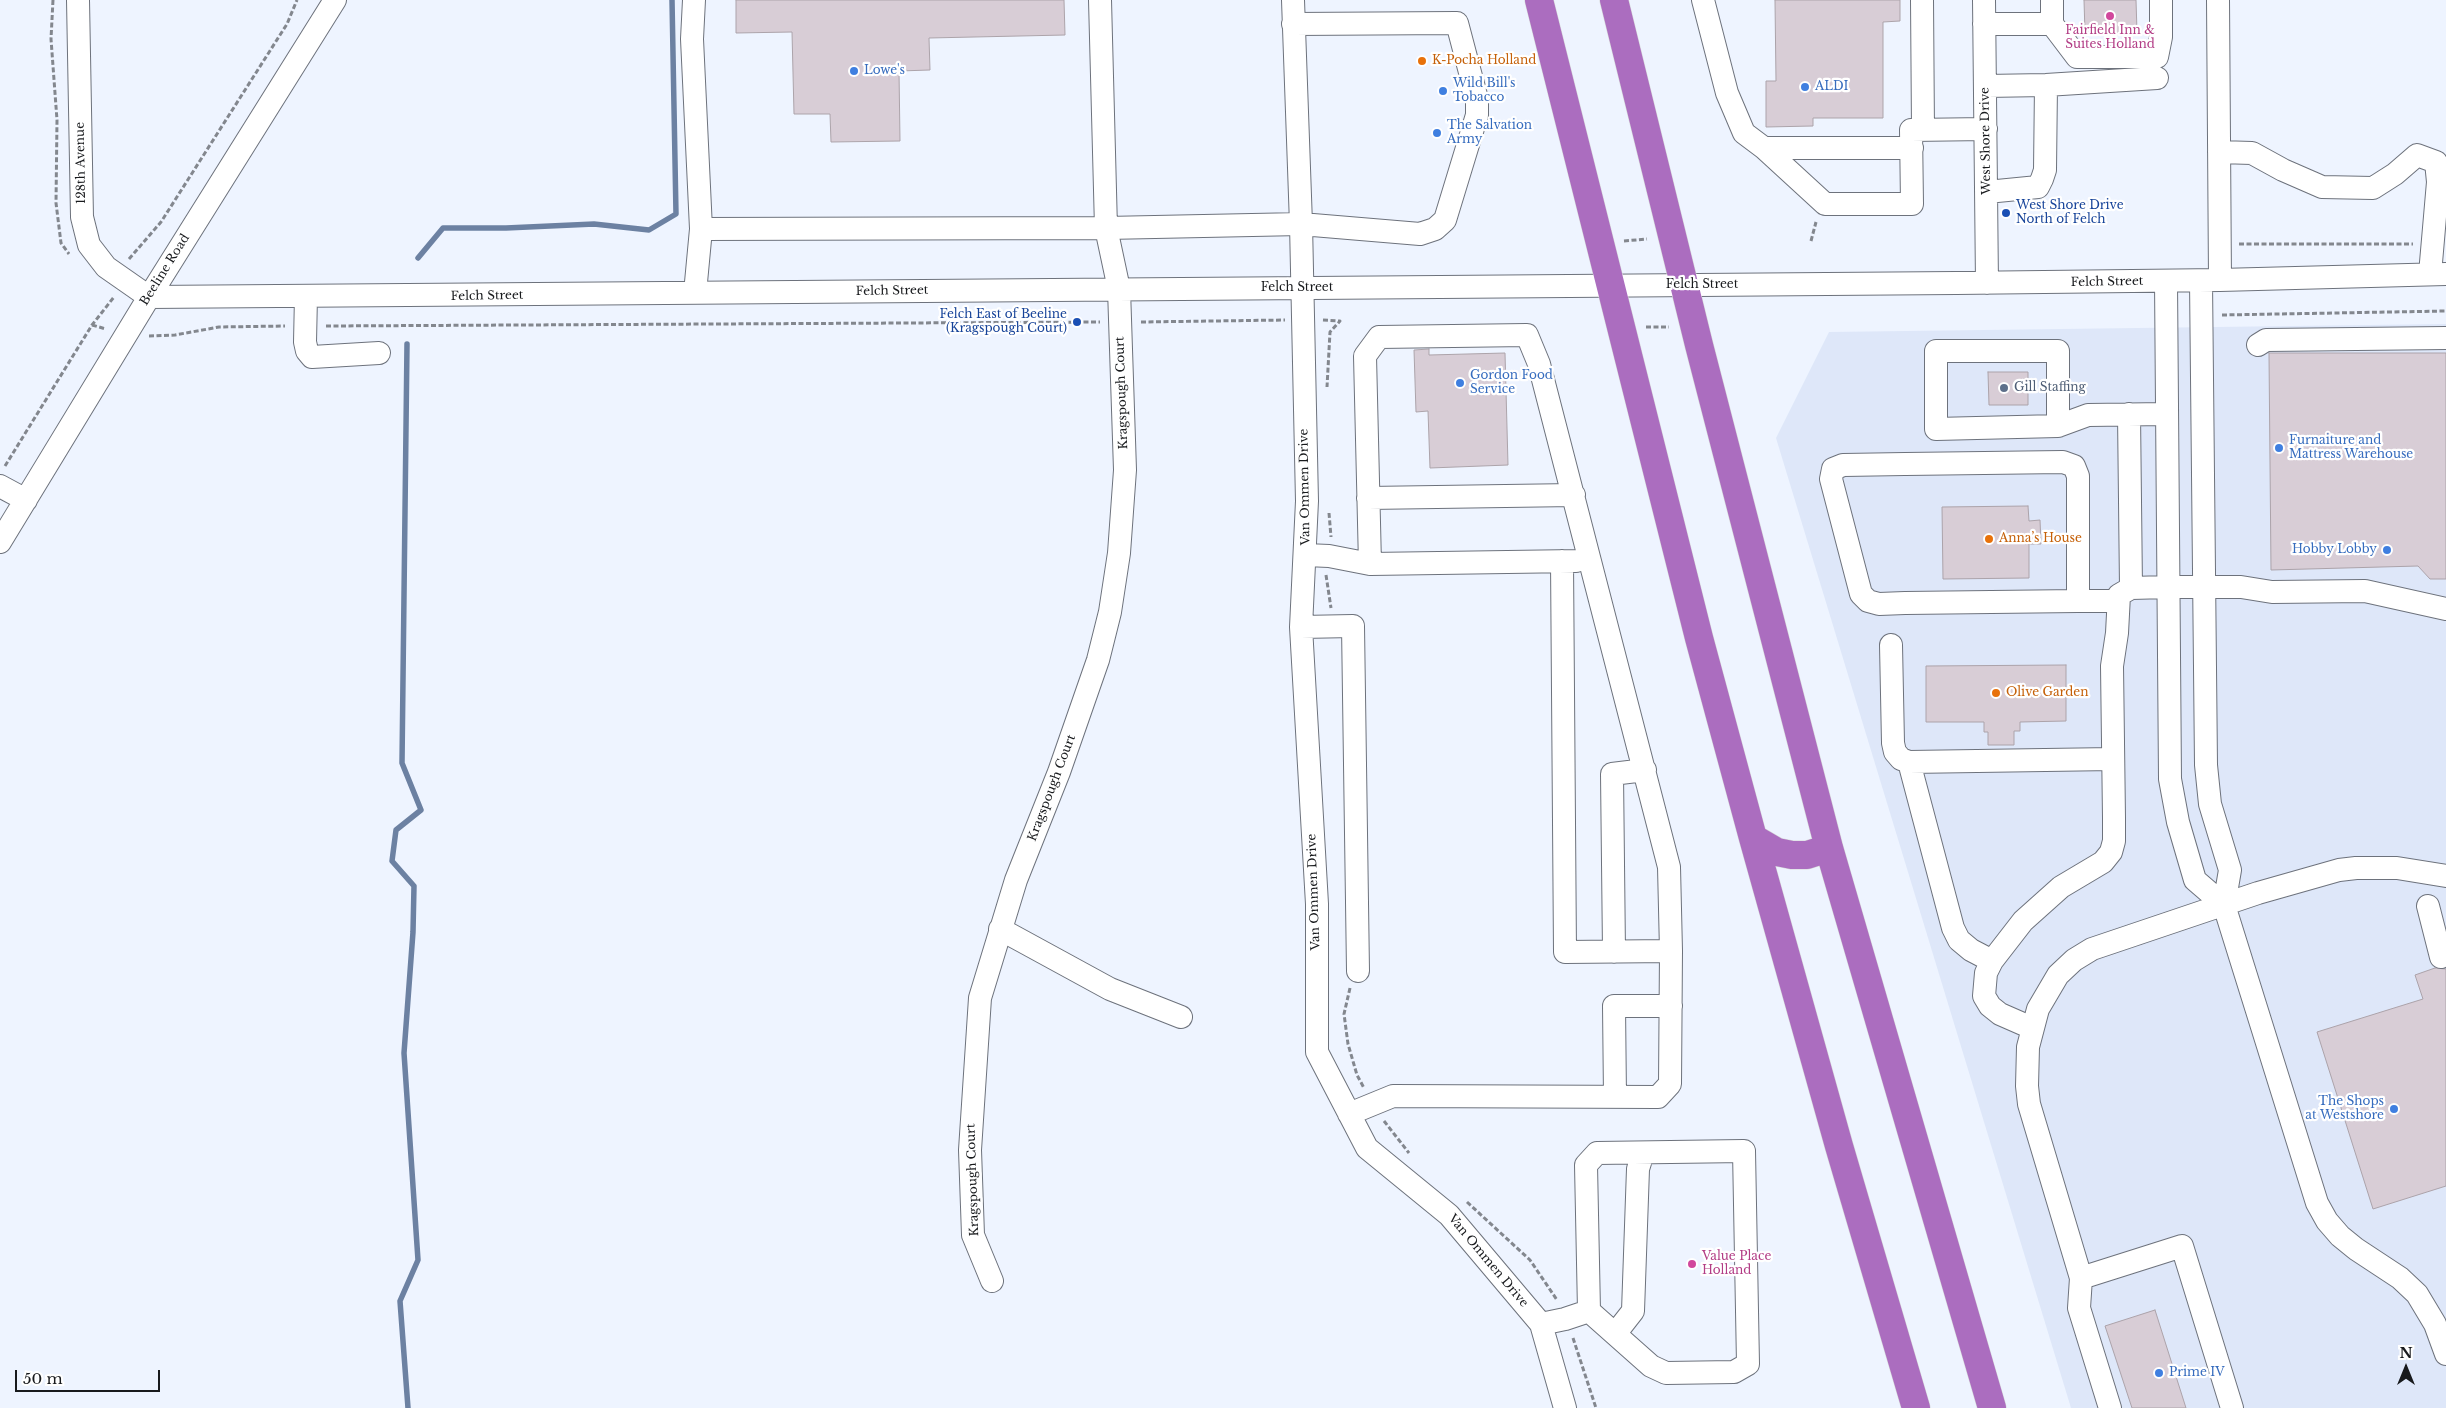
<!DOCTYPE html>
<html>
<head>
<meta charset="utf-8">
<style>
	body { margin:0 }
	#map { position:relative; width:2446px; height:1408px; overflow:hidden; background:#eef4ff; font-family:"Libre Baskerville",serif }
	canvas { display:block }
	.north { position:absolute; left:2381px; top:1343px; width:50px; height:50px; -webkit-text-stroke:4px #fff; paint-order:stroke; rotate:0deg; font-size:14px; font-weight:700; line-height:20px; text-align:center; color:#181a1d }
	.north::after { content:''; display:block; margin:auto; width:18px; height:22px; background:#181a1d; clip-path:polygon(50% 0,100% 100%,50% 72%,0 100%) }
	.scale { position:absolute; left:15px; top:1370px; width:145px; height:22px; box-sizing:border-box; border:2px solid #181a1d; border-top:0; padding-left:6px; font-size:15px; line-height:18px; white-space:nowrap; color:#181a1d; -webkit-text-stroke:4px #fff; paint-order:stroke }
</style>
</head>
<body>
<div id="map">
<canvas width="2446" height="1408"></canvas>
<div class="north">N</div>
<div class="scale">50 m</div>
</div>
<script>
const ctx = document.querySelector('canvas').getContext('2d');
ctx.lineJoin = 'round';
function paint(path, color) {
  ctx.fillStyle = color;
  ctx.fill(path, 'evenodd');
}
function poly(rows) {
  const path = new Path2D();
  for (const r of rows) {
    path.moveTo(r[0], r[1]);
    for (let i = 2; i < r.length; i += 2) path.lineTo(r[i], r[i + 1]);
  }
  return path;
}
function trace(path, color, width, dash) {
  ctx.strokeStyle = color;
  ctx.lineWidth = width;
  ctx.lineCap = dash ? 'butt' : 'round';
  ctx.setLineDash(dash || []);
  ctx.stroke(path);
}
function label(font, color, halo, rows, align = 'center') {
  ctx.font = font + ' "Libre Baskerville",serif';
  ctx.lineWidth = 4.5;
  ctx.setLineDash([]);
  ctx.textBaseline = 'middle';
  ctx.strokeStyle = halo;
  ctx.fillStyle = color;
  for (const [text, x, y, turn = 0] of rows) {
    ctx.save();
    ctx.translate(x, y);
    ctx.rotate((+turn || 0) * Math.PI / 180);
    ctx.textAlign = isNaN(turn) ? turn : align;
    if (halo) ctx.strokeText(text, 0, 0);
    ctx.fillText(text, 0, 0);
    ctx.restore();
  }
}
paint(poly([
	[2446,324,2446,1408,2071,1408,1776,438,1829,332]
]), '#dee7f9');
trace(poly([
	[418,258,443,228,506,228,594,224,649,230,676,214,672,0],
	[407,344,402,763,421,810,396,830,392,861,414,886,413,932,404,1053,418,1260,400,1301,408,1408]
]), '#6c81a2', 5.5);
const building = poly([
	[736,0,1064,0,1065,35,929,38,930,70,899,71,900,141,831,142,830,114,794,114,792,32,736,33,736,0],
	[1775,0,1900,0,1900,21,1883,22,1883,118,1813,118,1813,126,1766,127,1766,81,1776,81,1775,0],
	[2084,0,2136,0,2137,32,2085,33,2084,0],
	[1429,349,1429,355,1505,353,1508,465,1430,468,1428,411,1416,412,1414,350,1429,349],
	[2269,353,2446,353,2446,579,2430,579,2418,566,2271,570,2269,353],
	[1988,372,2028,372,2028,405,1989,405,1988,372],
	[2028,506,2029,521,2040,520,2041,544,2029,544,2029,578,1943,579,1942,507,2028,506],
	[2066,665,2066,721,2020,722,2020,731,2014,731,2014,745,1988,745,1988,732,1984,732,1984,722,1926,722,1926,666,2066,665],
	[2435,968,2446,969,2446,1186,2373,1209,2317,1032,2423,999,2415,975,2435,968],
	[2155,1310,2186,1408,2132,1408,2105,1326,2155,1310]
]);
paint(building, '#d8cdd6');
trace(building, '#aca3aa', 1);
const minor = poly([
	[78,0,82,217,89,245,106,267,149,297],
	[694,0,692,39,701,229],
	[1293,0,1301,224,1307,501,1301,627,1317,904,1317,1052,1367,1148,1449,1215,1541,1324,1565,1408],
	[1703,0,1727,93,1744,133,1764,148,1825,204,1912,204,1911,130,1986,129],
	[1922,0,1923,130],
	[1984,0,1987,283],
	[2052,0,2052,24,2077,57,2157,57,2161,37,2161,0],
	[2218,0,2220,280],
	[1984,24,2052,24],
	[1985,86,2046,85,2157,78],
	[1764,148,1912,148],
	[2219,152,2252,153,2283,170,2322,187,2373,188,2395,174,2417,155,2436,162,2438,182],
	[1987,192,2038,187,2042,179,2045,170,2046,85],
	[2430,274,2438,182,2446,182],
	[2166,281,2170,779,2178,822,2195,880,2224,905],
	[2201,281,2206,765,2210,804,2230,870,2224,905,2317,1203,2327,1221,2340,1236,2356,1249,2400,1278,2417,1294,2435,1324,2446,1354],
	[695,293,701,229,1106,228,1100,0],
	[306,296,305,342,307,351,312,357,379,353],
	[149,297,1956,283,2220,280,2446,274],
	[2258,345,2266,340,2446,338],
	[2129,414,2131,588],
	[2058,426,2058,351,1936,351,1936,429,2058,426,2088,415,2166,414],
	[0,486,26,500],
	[1368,498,1574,495],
	[0,542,149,297,335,0],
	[1306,555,1329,556,1370,564,1576,561],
	[1562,561,1565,952,1671,951],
	[2078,601,2078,476,2074,466,2063,462,1905,464,1843,465,1833,469,1831,479,1861,594,1868,601,1879,604,1905,603,2078,601,2117,601],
	[1301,627,1353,626,1358,971],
	[1891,645,1893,743,1895,752,1901,759,1909,762,2113,759],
	[1909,762,1953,928,1959,940,1971,950,1992,961],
	[2428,906,2441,957,2446,954],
	[1000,929,1110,989,1181,1017],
	[1614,952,1612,774,1645,770],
	[2032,1028,2000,1014,1990,1006,1984,996,1986,973,1992,961,2023,921,2061,887,2103,862,2111,852,2114,841,2114,818,2112,666,2117,633,2119,595,2131,588,2168,587,2241,587,2272,592,2365,591,2446,609],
	[1615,1097,1614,1006,1671,1006],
	[1349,1114,1393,1096,1658,1097,1670,1084,1671,951,1669,867,1539,364,1527,335,1379,337,1365,356,1370,564],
	[2081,1278,2079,1308,2110,1408],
	[992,1281,973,1235,970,1150,980,998,1016,880,1059,772,1098,660,1110,612,1119,553,1125,470,1119,289,1106,228,1301,224,1420,234,1435,229,1445,220,1477,115,1477,99,1457,23,1293,24],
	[1541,1324,1565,1319,1589,1311,1586,1165,1597,1153,1744,1151,1748,1364,1734,1372,1666,1373,1651,1366,1589,1311],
	[1615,1334,1633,1311,1638,1169,1643,1153],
	[2232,1408,2182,1246,2081,1278,2029,1104,2027,1086,2028,1047,2038,1009,2058,975,2074,960,2092,949,2258,893,2339,870,2356,868,2397,868,2446,876]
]);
const highway = poly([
	[1539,0,1699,638,1753,838,1839,1146,1916,1408],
	[1614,0,1699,345,1829,848,1992,1408],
	[1753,838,1777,852,1792,855,1807,855,1829,848]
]);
trace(minor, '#6d727c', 24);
trace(highway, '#d5d6d6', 29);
trace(poly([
	[53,0,51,39,57,120,56,203,61,243,69,254],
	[1624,241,1647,239],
	[1811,241,1816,222],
	[2239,244,2413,244],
	[129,259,161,222,287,24,297,0],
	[2222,315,2446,311],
	[1323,320,1340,321,1330,332,1327,387],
	[1141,322,1285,320],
	[92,325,106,329],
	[326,326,1100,322],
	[1646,327,1669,327],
	[149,336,175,335,219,327,285,326],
	[5,466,92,325,114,297],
	[1329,513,1331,537],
	[1326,575,1331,608],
	[1350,988,1344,1014,1348,1044,1357,1075,1364,1088],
	[1384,1121,1409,1153],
	[1467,1202,1530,1260,1557,1300],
	[1573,1338,1596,1408]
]), '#83878e', 3, [5, 2.5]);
trace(minor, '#fff', 22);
trace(highway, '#ab6dbf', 28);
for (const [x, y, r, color] of [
	[2110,16,5,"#d1479c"],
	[1422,61,5,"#e8710a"],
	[854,71,5,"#3f7fe0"],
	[1805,87,5,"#3f7fe0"],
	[1443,91,5,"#3f7fe0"],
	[1437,133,5,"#3f7fe0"],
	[2006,213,5,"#1a4fb4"],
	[1077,322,5,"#1a4fb4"],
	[1460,383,5,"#3f7fe0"],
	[2004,388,5,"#5c6f8a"],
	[2279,448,5,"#3f7fe0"],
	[1989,539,5,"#e8710a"],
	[2387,550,5,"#3f7fe0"],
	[1996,693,5,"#e8710a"],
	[2394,1109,5,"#3f7fe0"],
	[1692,1264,5,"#d1479c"],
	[2159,1373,5,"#3f7fe0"]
]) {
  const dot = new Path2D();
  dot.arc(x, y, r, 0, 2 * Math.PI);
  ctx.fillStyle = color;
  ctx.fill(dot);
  trace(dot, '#fff', 2);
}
label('12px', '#b23c85', '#fff', [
	["Fairfield Inn &",2110,31],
	["Suites Holland",2110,45],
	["Value Place",1702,1257,"left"],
	["Holland",1702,1271,"left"]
]);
label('12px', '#c56008', '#fff', [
	["K-Pocha Holland",1432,61],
	["Anna’s House",1999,539],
	["Olive Garden",2006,693]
], 'left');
label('12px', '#366cbe', '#fff', [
	["Lowe's",864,71],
	["Wild Bill's",1453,84],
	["Tobacco",1453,98],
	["ALDI",1815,87],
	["The Salvation",1447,126],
	["Army",1447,140],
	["Gordon Food",1470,376],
	["Service",1470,390],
	["Furnaiture and",2289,441],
	["Mattress Warehouse",2289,455],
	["Hobby Lobby",2377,550,"right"],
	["The Shops",2384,1102,"right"],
	["at Westshore",2384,1116,"right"],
	["Prime IV",2169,1373]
], 'left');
label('12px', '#181a1d', '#fff', [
	["West Shore Drive",1986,141,-91],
	["128th Avenue",81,163,-91],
	["Beeline Road",165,270,-58],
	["Felch Street",2107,282,-1],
	["Felch Street",1702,285],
	["Felch Street",1297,288],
	["Felch Street",892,291,-1],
	["Felch Street",487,296,-1],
	["Kragspough Court",1122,393,-92],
	["Van Ommen Drive",1305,487,-91],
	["Kragspough Court",1052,788,-69],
	["Van Ommen Drive",1314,892,-92],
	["Kragspough Court",973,1180,-92],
	["Van Ommen Drive",1488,1261,50]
]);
label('12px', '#164399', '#fff', [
	["West Shore Drive",2016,206],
	["North of Felch",2016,220],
	["Felch East of Beeline",1067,315,"right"],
	["(Kragspough Court)",1067,329,"right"]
], 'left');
label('12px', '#4e5e75', '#fff', [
	["Gill Staffing",2014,388]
], 'left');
</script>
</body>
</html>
